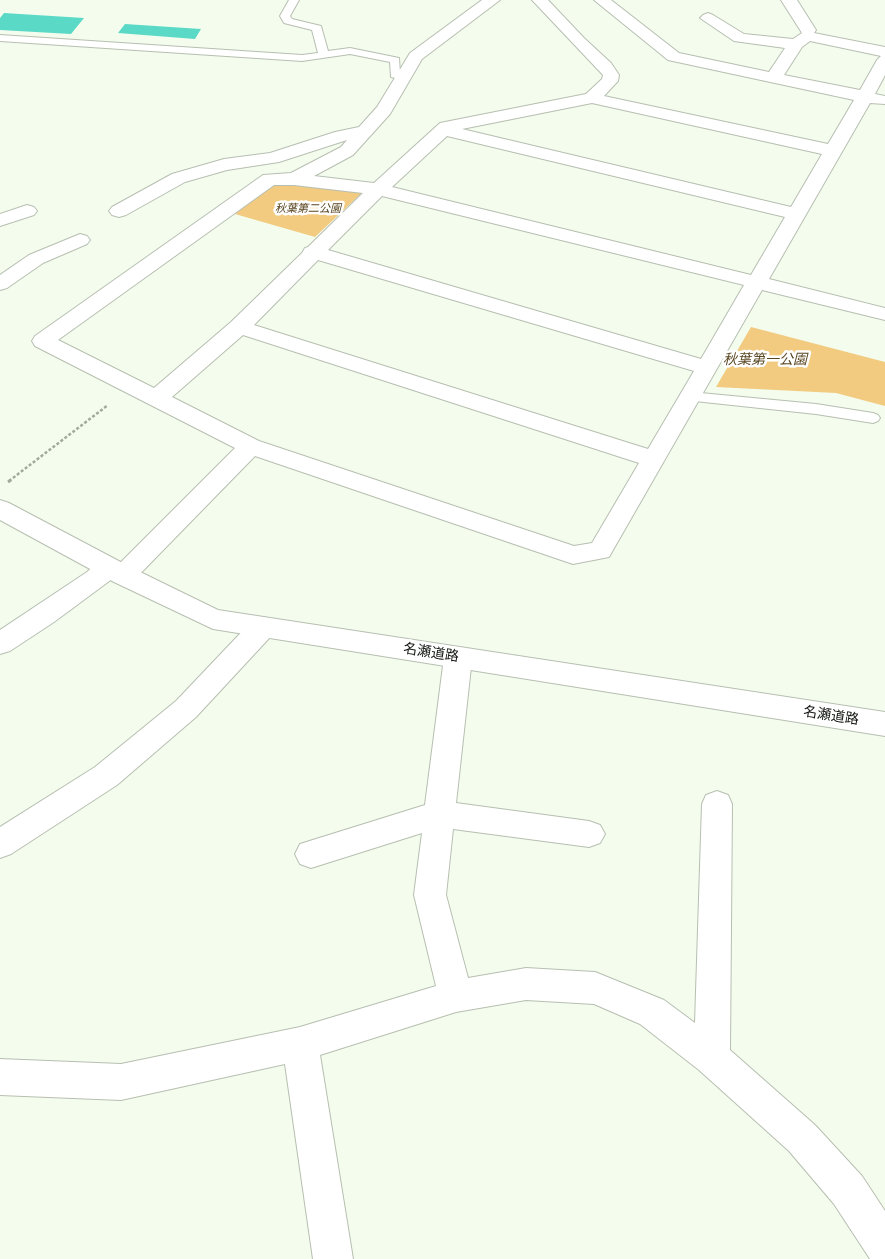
<!DOCTYPE html>
<html>
<head>
<meta charset="utf-8">
<style>
	body { margin:0 }
	canvas { display:block; background:#f3fced }
</style>
</head>
<body>
<canvas width="885" height="1259"></canvas>
<script>
const ctx = document.querySelector('canvas').getContext('2d');
ctx.lineJoin = 'round';
function paint(path, color) {
  ctx.fillStyle = color;
  ctx.fill(path, 'evenodd');
}
function poly(rows) {
  const path = new Path2D();
  for (const r of rows) {
    path.moveTo(r[0], r[1]);
    for (let i = 2; i < r.length; i += 2) path.lineTo(r[i], r[i + 1]);
  }
  return path;
}
function trace(path, color, width, dash) {
  ctx.strokeStyle = color;
  ctx.lineWidth = width;
  ctx.lineCap = dash ? 'butt' : 'round';
  ctx.setLineDash(dash || []);
  ctx.stroke(path);
}
function label(font, color, halo, rows, align = 'center') {
  ctx.font = font + ' "Libre Baskerville","Noto Sans JP",serif';
  ctx.lineWidth = 5;
  ctx.setLineDash([]);
  ctx.textBaseline = 'middle';
  ctx.strokeStyle = halo;
  ctx.fillStyle = color;
  for (const [text, x, y, turn = 0] of rows) {
    ctx.save();
    ctx.translate(x, y);
    ctx.rotate((+turn || 0) * Math.PI / 180);
    ctx.textAlign = isNaN(turn) ? turn : align;
    if (halo) ctx.strokeText(text, 0, 0);
    ctx.fillText(text, 0, 0);
    ctx.restore();
  }
}
paint(poly([
	[274,183,366,189,315,237,235,214],
	[751,327,885,362,885,406,836,393,716,387]
]), '#f2cb81');
paint(poly([
	[4,13,84,18,71,34,0,30,0,18],
	[125,24,201,29,195,39,118,33]
]), '#5bd9c7');
const service = poly([
	[289,0,299,0,290,16,292,19,321,26,328,51,350,48,399,58,400,73,410,77,405,80,391,77,390,62,350,54,302,61,0,41,0,35,302,55,318,53,312,30,284,23,280,16,289,0],
	[690,392,816,404,873,413,878,415,880,418,878,421,873,423,816,414,685,400,683,397,685,394,690,392]
]);
const minor = poly([
	[482,0,500,0,422,59,390,114,353,155,314,176,374,183,440,123,586,94,602,79,603,75,532,0,548,0,584,38,611,63,619,75,618,81,604,96,828,144,854,100,668,60,594,0,611,0,679,53,769,72,785,48,734,41,700,18,703,15,708,13,713,15,744,34,793,39,802,33,781,0,797,0,816,30,814,33,885,47,885,75,875,94,885,96,885,104,870,103,769,279,885,308,885,320,762,290,609,557,573,564,255,456,132,582,123,584,114,582,112,579,54,622,10,651,0,654,0,630,87,572,100,560,109,558,120,563,235,448,35,346,32,341,35,336,263,175,291,173,341,147,347,140,279,162,227,170,185,182,126,215,119,217,112,215,109,211,112,207,172,174,224,159,270,153,335,132,359,127,377,107,410,53,482,0],
	[810,41,881,56,877,60,860,90,784,75,802,47,810,41],
	[592,103,822,154,791,207,462,129,592,103],
	[447,136,785,217,751,275,392,187,447,136],
	[274,185,294,185,363,193,308,247,305,248,302,253,231,322,154,388,58,340,274,185],
	[382,196,744,285,701,359,328,250,382,196],
	[318,260,694,371,648,449,254,325,318,260],
	[243,335,639,463,592,543,574,546,259,441,172,397,243,335],
	[27,205,34,207,37,211,34,215,0,226,0,214,27,205],
	[80,234,87,236,90,240,87,244,43,263,7,288,0,290,0,275,29,255,80,234],
	[263,617,273,620,277,627,273,634,196,717,117,785,11,854,0,858,0,827,95,767,176,701,253,620,263,617],
	[458,647,468,650,472,658,456,803,589,821,600,825,605,834,600,843,589,847,453,829,446,895,468,978,526,968,595,972,664,1000,695,1023,702,804,706,795,717,791,728,795,732,804,730,1050,815,1125,862,1176,885,1211,885,1259,870,1259,834,1204,789,1151,699,1070,640,1024,594,1004,526,1000,456,1012,320,1055,353,1259,313,1259,285,1064,121,1100,0,1095,0,1059,121,1064,300,1027,436,986,414,895,422,833,311,868,300,864,295,854,300,844,425,805,444,658,448,650,458,647]
]);
const tertiary = poly([
	[0,500,9,503,132,568,218,610,885,712,885,736,213,629,114,582,0,520,0,500]
]);
trace(service, '#b7bfb1', 2);
trace(minor, '#b7bfb1', 2);
trace(tertiary, '#b7bfb1', 2);
trace(poly([
	[9,481,108,405]
]), '#a2a99d', 2.5, [3, 2]);
trace(poly([
	[8,482,11,480]
]), '#a2a99d', 3, [4, 2.5]);
paint(service, '#fff');
paint(minor, '#fff');
paint(tertiary, '#fff');
label('italic 11px', '#5a4723', '#fff', [
	["秋葉第二公園",308,209]
]);
label('italic 14px', '#5a4723', '#fff', [
	["秋葉第一公園",765,360]
]);
label('14px', '#11140f', '#fff', [
	["名瀬道路",431,653,9],
	["名瀬道路",831,716,9]
]);
</script>
</body>
</html>
